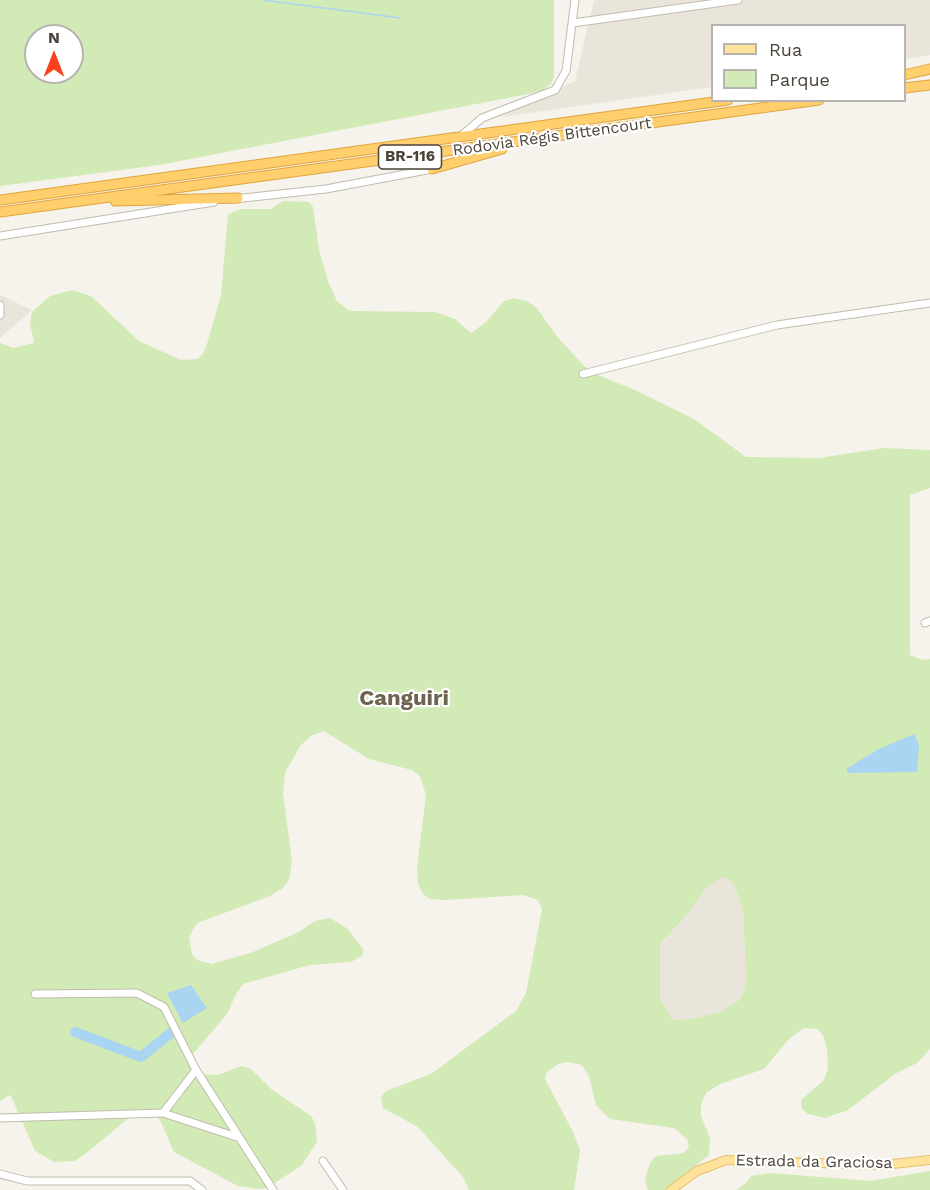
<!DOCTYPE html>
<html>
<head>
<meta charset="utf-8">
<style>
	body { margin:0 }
	#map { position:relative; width:930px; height:1190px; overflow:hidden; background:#f6f3ec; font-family:"Work Sans",sans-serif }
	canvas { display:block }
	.legend { position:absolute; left:711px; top:24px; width:195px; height:78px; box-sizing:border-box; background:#fff; border:2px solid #b7b4b0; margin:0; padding:8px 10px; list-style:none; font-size:18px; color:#4b4439 }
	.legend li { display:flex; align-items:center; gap:12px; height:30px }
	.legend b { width:30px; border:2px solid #b7b4b0 }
	.north { position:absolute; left:24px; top:24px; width:60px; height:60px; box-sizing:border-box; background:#fff; border:2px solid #b7b4b0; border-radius:50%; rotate:0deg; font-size:16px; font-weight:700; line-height:24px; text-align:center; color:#4b4439 }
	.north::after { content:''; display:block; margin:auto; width:21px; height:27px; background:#fc3f1d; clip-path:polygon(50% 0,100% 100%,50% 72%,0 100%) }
</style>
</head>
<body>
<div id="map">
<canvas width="930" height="1190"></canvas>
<ul class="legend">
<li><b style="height:8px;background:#ffe39c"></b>Rua</li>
<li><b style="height:16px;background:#d2eab5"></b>Parque</li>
</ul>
<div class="north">N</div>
</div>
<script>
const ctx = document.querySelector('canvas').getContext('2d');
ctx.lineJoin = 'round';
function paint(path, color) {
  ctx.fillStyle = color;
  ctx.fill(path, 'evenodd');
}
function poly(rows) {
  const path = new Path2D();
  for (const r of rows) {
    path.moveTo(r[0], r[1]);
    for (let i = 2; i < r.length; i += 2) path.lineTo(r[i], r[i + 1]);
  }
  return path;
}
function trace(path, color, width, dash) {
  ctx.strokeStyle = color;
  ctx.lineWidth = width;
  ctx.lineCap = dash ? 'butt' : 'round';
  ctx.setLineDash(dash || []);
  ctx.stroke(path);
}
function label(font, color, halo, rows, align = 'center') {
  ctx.font = font + ' "Work Sans",sans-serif';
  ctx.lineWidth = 4.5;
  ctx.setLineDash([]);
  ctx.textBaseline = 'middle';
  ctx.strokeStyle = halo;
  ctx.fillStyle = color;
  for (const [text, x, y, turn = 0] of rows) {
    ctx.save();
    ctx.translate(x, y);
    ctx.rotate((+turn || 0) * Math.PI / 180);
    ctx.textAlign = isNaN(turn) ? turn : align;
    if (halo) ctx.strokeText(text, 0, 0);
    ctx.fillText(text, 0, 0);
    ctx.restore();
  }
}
paint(poly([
	[594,0,930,0,930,55,905,59,904,26,712,26,712,87,501,117,575,81],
	[0,295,32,310,0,338],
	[723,876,730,880,735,887,743,911,746,978,744,992,738,1001,722,1011,696,1018,673,1020,660,998,660,946,690,911,705,889]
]), '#eae5da');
paint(poly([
	[0,0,554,0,554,76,551,84,543,90,528,94,159,165,0,186],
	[36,36,72,36,72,72,36,72],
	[283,201,309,202,313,207,319,250,328,281,337,301,349,311,435,312,455,319,471,333,486,322,504,301,514,298,527,301,536,307,559,339,590,372,635,390,694,419,746,457,819,458,884,448,930,450,930,488,910,495,910,655,922,660,930,659,930,1049,917,1063,895,1074,848,1110,825,1118,808,1114,802,1109,801,1100,824,1080,828,1069,827,1049,823,1035,817,1029,804,1028,788,1040,764,1069,720,1084,706,1093,701,1104,701,1116,710,1138,709,1155,665,1190,648,1190,645,1179,650,1163,656,1156,684,1153,689,1147,687,1139,674,1128,610,1119,596,1105,589,1076,582,1065,568,1062,558,1064,547,1072,545,1079,573,1132,580,1150,574,1190,469,1190,463,1177,418,1127,383,1108,381,1097,386,1091,431,1074,516,1011,526,993,542,909,538,900,524,895,446,900,430,899,424,895,418,884,417,868,426,795,420,776,412,770,369,759,324,731,311,736,300,746,285,773,283,793,292,862,289,880,283,888,270,896,197,923,189,937,192,954,197,960,212,964,253,952,299,932,315,921,330,918,348,929,363,949,363,955,351,962,310,965,243,984,236,994,227,1014,193,1054,193,1063,201,1074,217,1075,242,1066,251,1069,271,1089,311,1116,315,1123,317,1142,301,1166,267,1188,257,1189,238,1186,174,1152,160,1120,153,1115,130,1117,84,1155,74,1161,54,1162,35,1151,12,1098,9,1095,0,1101,0,343,13,348,34,343,30,323,32,312,50,296,72,290,91,296,139,341,181,360,197,359,203,354,207,344,221,295,228,214,242,209,271,209],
	[723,877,730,880,735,887,743,911,746,978,744,992,738,1001,722,1011,696,1018,673,1020,660,998,660,945,690,911,705,889],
	[930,1171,930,1190,737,1190,747,1182,751,1176,771,1173,870,1181]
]), '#d2eab5');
paint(poly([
	[914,734,919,745,917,772,848,773,846,769,877,750],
	[191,985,207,1008,183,1023,167,993]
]), '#a9d4f2');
trace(poly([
	[263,0,400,18]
]), '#a9d4f2', 1.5);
trace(poly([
	[75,1032,141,1057,172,1032]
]), '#a9d4f2', 10);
const minor = poly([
	[573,23,738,0],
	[460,137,482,118,555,90,566,71,575,0],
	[234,199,326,189,432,169],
	[0,236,214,202],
	[0,305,0,315],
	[583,374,777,325,930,303],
	[925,623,930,621],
	[35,994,137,993,164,1007,196,1070,273,1190],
	[163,1113,237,1137],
	[0,1118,163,1113,196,1070],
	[323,1161,343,1190],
	[0,1174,27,1181,190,1181,202,1190]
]);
const major = poly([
	[671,1190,697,1171,726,1160,883,1165,930,1160]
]);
const highway = poly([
	[904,75,930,69],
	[904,88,930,85],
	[432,169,502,149],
	[0,200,728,100],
	[115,201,238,198],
	[0,212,819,100]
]);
trace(minor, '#c2bbae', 9);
trace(major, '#e6c16a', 10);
trace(highway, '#e0a43c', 11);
trace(minor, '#fff', 7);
trace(major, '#ffe39c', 8);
trace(highway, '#ffcf6e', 9);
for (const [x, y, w] of [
	[410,157,63]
]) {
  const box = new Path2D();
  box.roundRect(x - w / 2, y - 12, w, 24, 4.5);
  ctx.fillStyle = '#fff';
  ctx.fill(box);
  trace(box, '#4b4439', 1.5);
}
label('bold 15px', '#4b4439', null, [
	["BR-116",410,157]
]);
label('16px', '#4b4439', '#fff', [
	["Rodovia Régis Bittencourt",552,137,-8],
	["Estrada da Graciosa",814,1162,1]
]);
label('bold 22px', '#6e6250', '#fff', [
	["Canguiri",404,699]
]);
</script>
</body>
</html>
